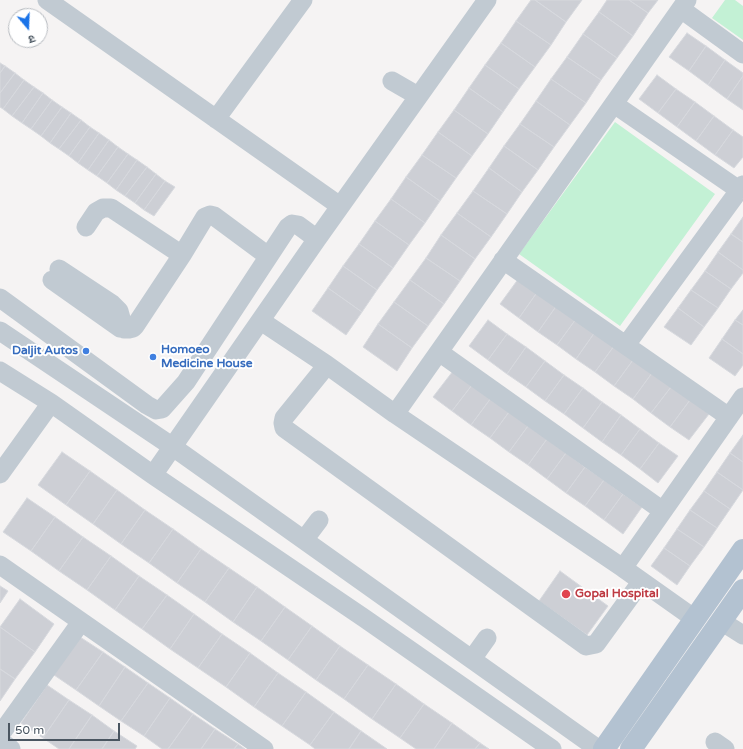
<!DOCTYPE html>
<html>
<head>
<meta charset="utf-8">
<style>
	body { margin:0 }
	#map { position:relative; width:743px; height:749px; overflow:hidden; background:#f5f3f3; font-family:"Varela Round","Noto Sans Devanagari",sans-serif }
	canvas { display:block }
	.north { position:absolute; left:8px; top:8px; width:40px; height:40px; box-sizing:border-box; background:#fff; border:1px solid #b7bbc0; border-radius:50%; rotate:161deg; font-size:11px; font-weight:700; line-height:16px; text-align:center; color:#4a5661 }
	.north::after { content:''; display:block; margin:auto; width:14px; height:18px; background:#1a73e8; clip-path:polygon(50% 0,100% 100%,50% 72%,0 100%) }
	.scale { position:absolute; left:8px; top:723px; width:112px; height:18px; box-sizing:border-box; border:2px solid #4a5661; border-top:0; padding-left:5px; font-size:12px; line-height:14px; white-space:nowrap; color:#4a5661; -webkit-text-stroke:3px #fff; paint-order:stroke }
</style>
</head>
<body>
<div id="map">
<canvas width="743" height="749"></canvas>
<div class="north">उ</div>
<div class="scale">50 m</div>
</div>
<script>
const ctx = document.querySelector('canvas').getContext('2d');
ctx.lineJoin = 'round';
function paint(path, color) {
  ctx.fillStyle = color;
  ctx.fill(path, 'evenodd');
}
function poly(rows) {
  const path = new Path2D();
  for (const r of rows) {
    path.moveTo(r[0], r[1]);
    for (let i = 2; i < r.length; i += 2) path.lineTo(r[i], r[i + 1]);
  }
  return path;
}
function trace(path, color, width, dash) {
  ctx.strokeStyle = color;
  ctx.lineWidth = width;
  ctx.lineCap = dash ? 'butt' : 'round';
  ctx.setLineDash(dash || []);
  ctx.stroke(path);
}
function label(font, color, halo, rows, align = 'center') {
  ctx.font = font + ' "Varela Round",sans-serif';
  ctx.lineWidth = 4;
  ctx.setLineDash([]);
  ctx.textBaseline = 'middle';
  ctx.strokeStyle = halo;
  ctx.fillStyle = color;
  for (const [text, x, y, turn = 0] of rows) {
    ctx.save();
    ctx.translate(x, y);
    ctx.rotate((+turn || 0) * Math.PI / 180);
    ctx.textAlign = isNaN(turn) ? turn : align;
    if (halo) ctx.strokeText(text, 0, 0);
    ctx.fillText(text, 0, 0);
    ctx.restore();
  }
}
paint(poly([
	[725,0,735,0,743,6,743,40,712,18],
	[615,122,715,194,620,326,519,254]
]), '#c3f1d5');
const building = poly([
	[531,0,535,0,566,22,551,45,516,21,531,0],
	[535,0,582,0,566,22,535,0],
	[607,0,629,0,648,13,633,36,599,12,607,0],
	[629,0,658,0,648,13,629,0],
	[599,12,633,36,617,58,583,34,599,12],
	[516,21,551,45,535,67,501,43,516,21],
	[687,33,706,46,689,71,669,57,687,33],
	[583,34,617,58,601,80,567,57,583,34],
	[501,43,535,67,519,89,485,65,501,43],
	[706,46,725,60,708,85,689,71,706,46],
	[567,57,601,80,586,103,551,79,567,57],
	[725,60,743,73,743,76,727,99,708,85,725,60],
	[0,63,5,66,0,73,0,63],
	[485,65,519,89,503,112,469,88,485,65],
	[5,66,15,73,0,93,0,73,5,66],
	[15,73,24,80,3,109,0,107,0,93,15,73],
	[657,75,676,89,658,113,639,99,657,75],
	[743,76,743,110,727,99,743,76],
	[551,79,586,103,570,125,536,101,551,79],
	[24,80,34,87,12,116,3,109,24,80],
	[34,87,43,93,22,123,12,116,34,87],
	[469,88,503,112,488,134,454,110,469,88],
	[676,89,695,102,677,127,658,113,676,89],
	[43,93,52,100,31,129,22,123,43,93],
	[52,100,62,107,41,136,31,129,52,100],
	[536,101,570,125,554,147,520,124,536,101],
	[695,102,714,116,696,141,677,127,695,102],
	[62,107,71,113,50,143,41,136,62,107],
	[454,110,488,134,472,156,438,132,454,110],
	[71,113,81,120,59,149,50,143,71,113],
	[714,116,733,130,715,155,696,141,714,116],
	[81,120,90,127,69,156,59,149,81,120],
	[520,124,554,147,538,170,504,146,520,124],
	[90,127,99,133,78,163,69,156,90,127],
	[733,130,743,137,743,157,734,168,715,155,733,130],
	[438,132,472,156,456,178,422,155,438,132],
	[99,133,109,140,88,170,78,163,99,133],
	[109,140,118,147,97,176,88,170,109,140],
	[504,146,538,170,522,192,489,168,504,146],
	[118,147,128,154,107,183,97,176,118,147],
	[128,154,137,160,116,190,107,183,128,154],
	[422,155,456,178,440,201,406,177,422,155],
	[137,160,147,167,125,196,116,190,137,160],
	[147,167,156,174,135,203,125,196,147,167],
	[489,168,522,192,507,214,473,191,489,168],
	[156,174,165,181,144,210,135,203,156,174],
	[406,177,440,201,425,223,391,199,406,177],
	[165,181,175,187,154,216,144,210,165,181],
	[473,191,507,214,491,237,457,213,473,191],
	[391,199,425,223,409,245,375,221,391,199],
	[457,213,491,237,475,259,441,235,457,213],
	[743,217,743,242,731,234,743,217],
	[375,221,409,245,393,268,359,244,375,221],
	[731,234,743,242,743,270,718,252,731,234],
	[441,235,475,259,460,281,426,258,441,235],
	[359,244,393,268,377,290,343,266,359,244],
	[718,252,743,270,743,273,731,289,705,271,718,252],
	[426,258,460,281,444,304,410,280,426,258],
	[343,266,377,290,362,312,328,288,343,266],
	[705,271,731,289,718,308,691,290,705,271],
	[519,278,538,291,519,318,500,304,519,278],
	[410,280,444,304,428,326,394,302,410,280],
	[328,288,362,312,346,335,312,311,328,288],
	[691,290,718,308,704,327,678,308,691,290],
	[538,291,557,305,538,332,519,318,538,291],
	[394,302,428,326,412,348,378,324,394,302],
	[557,305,576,319,557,345,538,332,557,305],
	[678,308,704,327,691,345,664,327,678,308],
	[743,310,743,325,735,320,743,310],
	[576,319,595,332,576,359,557,345,576,319],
	[488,320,507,334,488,360,469,346,488,320],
	[735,320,743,325,743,354,722,339,735,320],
	[378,324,412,348,397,371,363,347,378,324],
	[595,332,614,346,595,372,576,359,595,332],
	[507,334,526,347,507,374,488,360,507,334],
	[722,339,743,354,743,365,735,376,709,358,722,339],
	[614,346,633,360,614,386,595,372,614,346],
	[526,347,545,361,526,387,507,374,526,347],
	[633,360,652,373,633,399,614,386,633,360],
	[545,361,564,375,545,401,526,387,545,361],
	[453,371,472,385,452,411,433,397,453,371],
	[652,373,671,387,651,413,633,399,652,373],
	[564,375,583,388,564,414,545,401,564,375],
	[472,385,491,398,471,425,452,411,472,385],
	[671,387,690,400,670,427,651,413,671,387],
	[583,388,602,402,583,428,564,414,583,388],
	[491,398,509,412,490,438,471,425,491,398],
	[690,400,709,414,689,440,670,427,690,400],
	[602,402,621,415,602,442,583,428,602,402],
	[509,412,528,426,509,452,490,438,509,412],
	[621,415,640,429,621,455,602,442,621,415],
	[528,426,547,439,528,465,509,452,528,426],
	[640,429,659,443,640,469,621,455,640,429],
	[743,435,743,462,730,453,743,435],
	[547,439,566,453,547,479,528,465,547,439],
	[659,443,678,456,658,483,640,469,659,443],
	[62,452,90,471,66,505,38,485,62,452],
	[566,453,585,467,566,493,547,479,566,453],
	[730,453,743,462,743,490,717,472,730,453],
	[585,467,604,480,585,506,566,493,585,467],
	[90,471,117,490,93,524,66,505,90,471],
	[717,472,743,490,730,509,704,491,717,472],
	[604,480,623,494,604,520,585,506,604,480],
	[117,490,145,510,121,544,93,524,117,490],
	[704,491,730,509,717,528,690,510,704,491],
	[623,494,642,507,623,534,604,520,623,494],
	[27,498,55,517,31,551,3,532,27,498],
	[145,510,173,529,149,563,121,544,145,510],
	[690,510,717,528,704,547,677,529,690,510],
	[55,517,83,537,59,571,31,551,55,517],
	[173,529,201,549,177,583,149,563,173,529],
	[677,529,704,547,690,566,664,548,677,529],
	[83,537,111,556,87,590,59,571,83,537],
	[664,548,690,566,677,585,651,566,664,548],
	[201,549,229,568,205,602,177,583,201,549],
	[111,556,139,576,115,610,87,590,111,556],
	[229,568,257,587,233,622,205,602,229,568],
	[560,571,608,606,587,635,539,601,560,571],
	[139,576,167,595,142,629,115,610,139,576],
	[0,586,8,591,0,603,0,586],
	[257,587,285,607,261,641,233,622,257,587],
	[167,595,194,614,170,649,142,629,167,595],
	[20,599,54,624,35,652,0,627,20,599],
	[285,607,312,626,288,660,261,641,285,607],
	[194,614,222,634,198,668,170,649,194,614],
	[312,626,340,646,316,680,288,660,312,626],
	[0,627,35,652,15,679,0,669,0,627],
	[222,634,250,653,226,687,198,668,222,634],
	[80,637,103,652,76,690,54,675,80,637],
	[340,646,368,665,344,699,316,680,340,646],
	[103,652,125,667,99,706,76,690,103,652],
	[250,653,278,673,254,707,226,687,250,653],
	[368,665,396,684,372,719,344,699,368,665],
	[125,667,148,683,121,721,99,706,125,667],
	[0,669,15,679,0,701,0,669],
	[278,673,306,692,282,726,254,707,278,673],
	[148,683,170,698,144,736,121,721,148,683],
	[396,684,424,704,400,738,372,719,396,684],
	[47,685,69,700,43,738,21,723,47,685],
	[306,692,334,712,310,745,282,726,306,692],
	[170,698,193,714,168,749,162,749,144,736,170,698],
	[69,700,92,715,69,749,59,749,43,738,69,700],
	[424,704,452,723,434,749,416,749,400,738,424,704],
	[334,712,361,731,349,749,315,749,310,745,334,712],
	[193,714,215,729,201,749,168,749,193,714],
	[92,715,114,731,102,749,69,749,92,715],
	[452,723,480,743,475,749,434,749,452,723],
	[215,729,238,744,234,749,201,749,215,729],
	[114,731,137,746,135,749,102,749,114,731],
	[361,731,387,749,349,749,361,731],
	[480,743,489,749,475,749,480,743],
	[238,744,245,749,234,749,238,744]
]);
paint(building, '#cdcfd5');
trace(building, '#d7d9de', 1);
trace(poly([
	[47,0,340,206],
	[681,9,743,54],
	[392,81,418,96],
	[614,104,739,190],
	[216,119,303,0],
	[86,227,96,212,103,208,111,208,182,255],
	[503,260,729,417],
	[59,269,112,304,119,311,124,329],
	[52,280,120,328,129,329,133,328,135,326,182,255,205,217,210,215,214,216,268,256],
	[0,298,147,405,156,410,162,409,186,382,288,227,292,224,298,225,317,239],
	[261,321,327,365,395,414,623,568,695,619],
	[0,331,173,447,598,749],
	[626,345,743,185],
	[439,352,663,511],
	[327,365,284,418,283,423,284,428,586,646,596,644,641,582],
	[0,371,51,403,153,475,364,618,552,749],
	[395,414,687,0],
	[0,474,51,403],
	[153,475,317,239,487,0],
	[304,540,319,520],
	[0,565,264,749],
	[623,568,743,397],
	[721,621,743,635],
	[472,659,487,638],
	[0,735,81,622],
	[0,741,11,749],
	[715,742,725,749]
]), '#c1cad2', 19);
trace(poly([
	[604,749,743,550],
	[631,749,743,590]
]), '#b3c2d1', 22);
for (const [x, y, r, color] of [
	[86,351,4,"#3f7fe0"],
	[153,357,4,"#3f7fe0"],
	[566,594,5,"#e0444e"]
]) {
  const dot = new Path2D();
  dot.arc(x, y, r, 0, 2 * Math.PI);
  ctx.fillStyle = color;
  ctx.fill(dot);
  trace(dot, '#fff', 1.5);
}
label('bold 12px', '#366cbe', '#fff', [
	["Homoeo",161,350],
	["Medicine House",161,364],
	["Daljit Autos",78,351,"right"]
], 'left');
label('bold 12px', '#be3a42', '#fff', [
	["Gopal Hospital",575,594]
], 'left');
</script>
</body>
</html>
